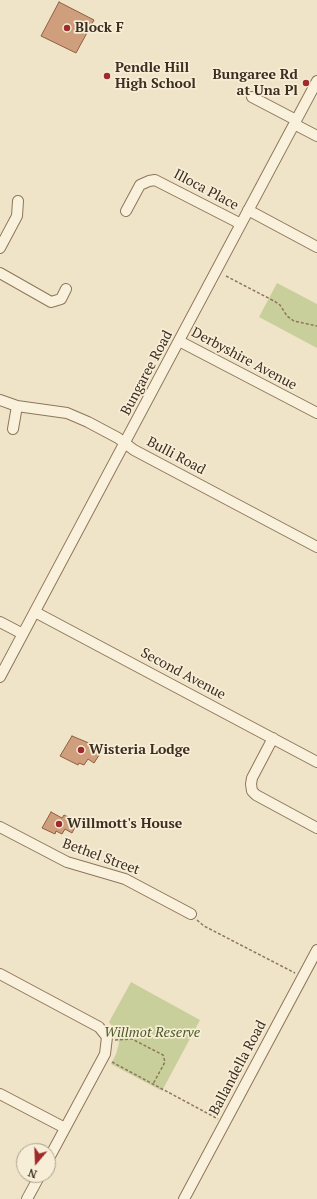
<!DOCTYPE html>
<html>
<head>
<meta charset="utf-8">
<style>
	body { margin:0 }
	#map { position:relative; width:317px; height:1199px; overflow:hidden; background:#f0e4c8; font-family:"PT Serif",serif }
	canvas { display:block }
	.north { position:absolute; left:16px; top:1143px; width:40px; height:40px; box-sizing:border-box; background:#f7eed8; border:1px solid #ada18e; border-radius:50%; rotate:199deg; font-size:11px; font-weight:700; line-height:16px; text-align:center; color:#3d2e20 }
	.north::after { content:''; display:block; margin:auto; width:14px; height:18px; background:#9e2a2b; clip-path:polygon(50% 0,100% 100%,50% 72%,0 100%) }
</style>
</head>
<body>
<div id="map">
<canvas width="317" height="1199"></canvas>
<div class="north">N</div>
</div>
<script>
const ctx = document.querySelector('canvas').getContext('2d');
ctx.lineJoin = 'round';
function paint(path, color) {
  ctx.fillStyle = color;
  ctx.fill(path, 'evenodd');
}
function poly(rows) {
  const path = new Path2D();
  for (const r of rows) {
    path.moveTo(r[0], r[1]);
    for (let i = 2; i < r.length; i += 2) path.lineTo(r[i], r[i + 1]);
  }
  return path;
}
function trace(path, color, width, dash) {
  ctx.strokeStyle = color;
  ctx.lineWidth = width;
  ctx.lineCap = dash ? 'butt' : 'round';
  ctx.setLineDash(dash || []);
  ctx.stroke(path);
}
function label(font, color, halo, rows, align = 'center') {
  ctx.font = font + ' "PT Serif",serif';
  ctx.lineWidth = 3.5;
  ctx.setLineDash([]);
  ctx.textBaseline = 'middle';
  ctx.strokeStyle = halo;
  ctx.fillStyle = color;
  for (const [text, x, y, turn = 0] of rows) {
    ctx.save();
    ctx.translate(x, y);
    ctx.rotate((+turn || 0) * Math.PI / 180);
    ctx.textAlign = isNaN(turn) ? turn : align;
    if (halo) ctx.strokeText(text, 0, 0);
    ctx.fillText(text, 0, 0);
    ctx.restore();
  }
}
paint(poly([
	[277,283,317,304,317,348,259,317],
	[131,982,200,1020,162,1091,111,1064,116,1054,119,1043,116,1032,109,1022]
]), '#c9cf9b');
const building = poly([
	[59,2,94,20,76,53,41,36,59,2],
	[72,736,96,746,95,748,101,752,94,763,88,759,84,765,79,763,78,765,60,756,72,736],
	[51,812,62,818,64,815,72,819,70,822,76,825,72,833,65,829,62,834,56,831,55,834,42,828,51,812]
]);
paint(building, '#cf9f7d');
trace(building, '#8d5f41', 1);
const minor = poly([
	[252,97,296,120],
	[294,124,317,136],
	[248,210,317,247],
	[126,211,140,185,149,181,155,180,241,224],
	[0,248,17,216,18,201],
	[0,273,51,302,61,299,66,289],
	[179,341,317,413],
	[0,400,17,406,67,413,88,422,118,438,134,450,317,547],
	[13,429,17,406],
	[35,612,317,762],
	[0,622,23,634],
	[0,677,317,81],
	[273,738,252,778,251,784,252,791,256,795,317,828],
	[0,827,67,862,125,879,191,914],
	[0,974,99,1027,107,1037,105,1054,48,1160],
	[0,1094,65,1128],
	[27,1199,40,1175],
	[184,1199,317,950]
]);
trace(minor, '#8d765c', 12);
trace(poly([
	[226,276,274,301,280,305,287,316,294,321,317,326],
	[197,920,204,926,295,973],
	[115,1040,132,1039,163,1055,165,1062,153,1084],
	[112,1062,218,1119]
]), '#8d765c', 1.5, [3, 2]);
trace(minor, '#faf1dc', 10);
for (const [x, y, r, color] of [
	[67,28,4,"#9e2a2b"],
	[107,76,4,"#9e2a2b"],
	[306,83,4,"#9e2a2b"],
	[81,750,4,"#9e2a2b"],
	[59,824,4,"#9e2a2b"]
]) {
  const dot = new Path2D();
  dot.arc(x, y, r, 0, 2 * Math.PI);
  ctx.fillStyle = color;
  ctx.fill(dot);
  trace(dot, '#f7eed8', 1.5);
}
label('bold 14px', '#3d2e20', '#f7eed8', [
	["Block F",75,28],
	["Pendle Hill",115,68],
	["High School",115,84],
	["Bungaree Rd",298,75,"right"],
	["at Una Pl",298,91,"right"],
	["Wisteria Lodge",89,750],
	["Willmott's House",67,824]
], 'left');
label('14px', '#3d2e20', '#f7eed8', [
	["Illoca Place",206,190,28],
	["Derbyshire Avenue",244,359,28],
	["Bungaree Road",147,373,-62],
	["Bulli Road",176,456,28],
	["Second Avenue",183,674,28],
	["Bethel Street",101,857,20],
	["Ballandella Road",238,1068,-62]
]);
label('italic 14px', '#4d5a26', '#f7eed8', [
	["Willmot Reserve",152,1033]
]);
</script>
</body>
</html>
